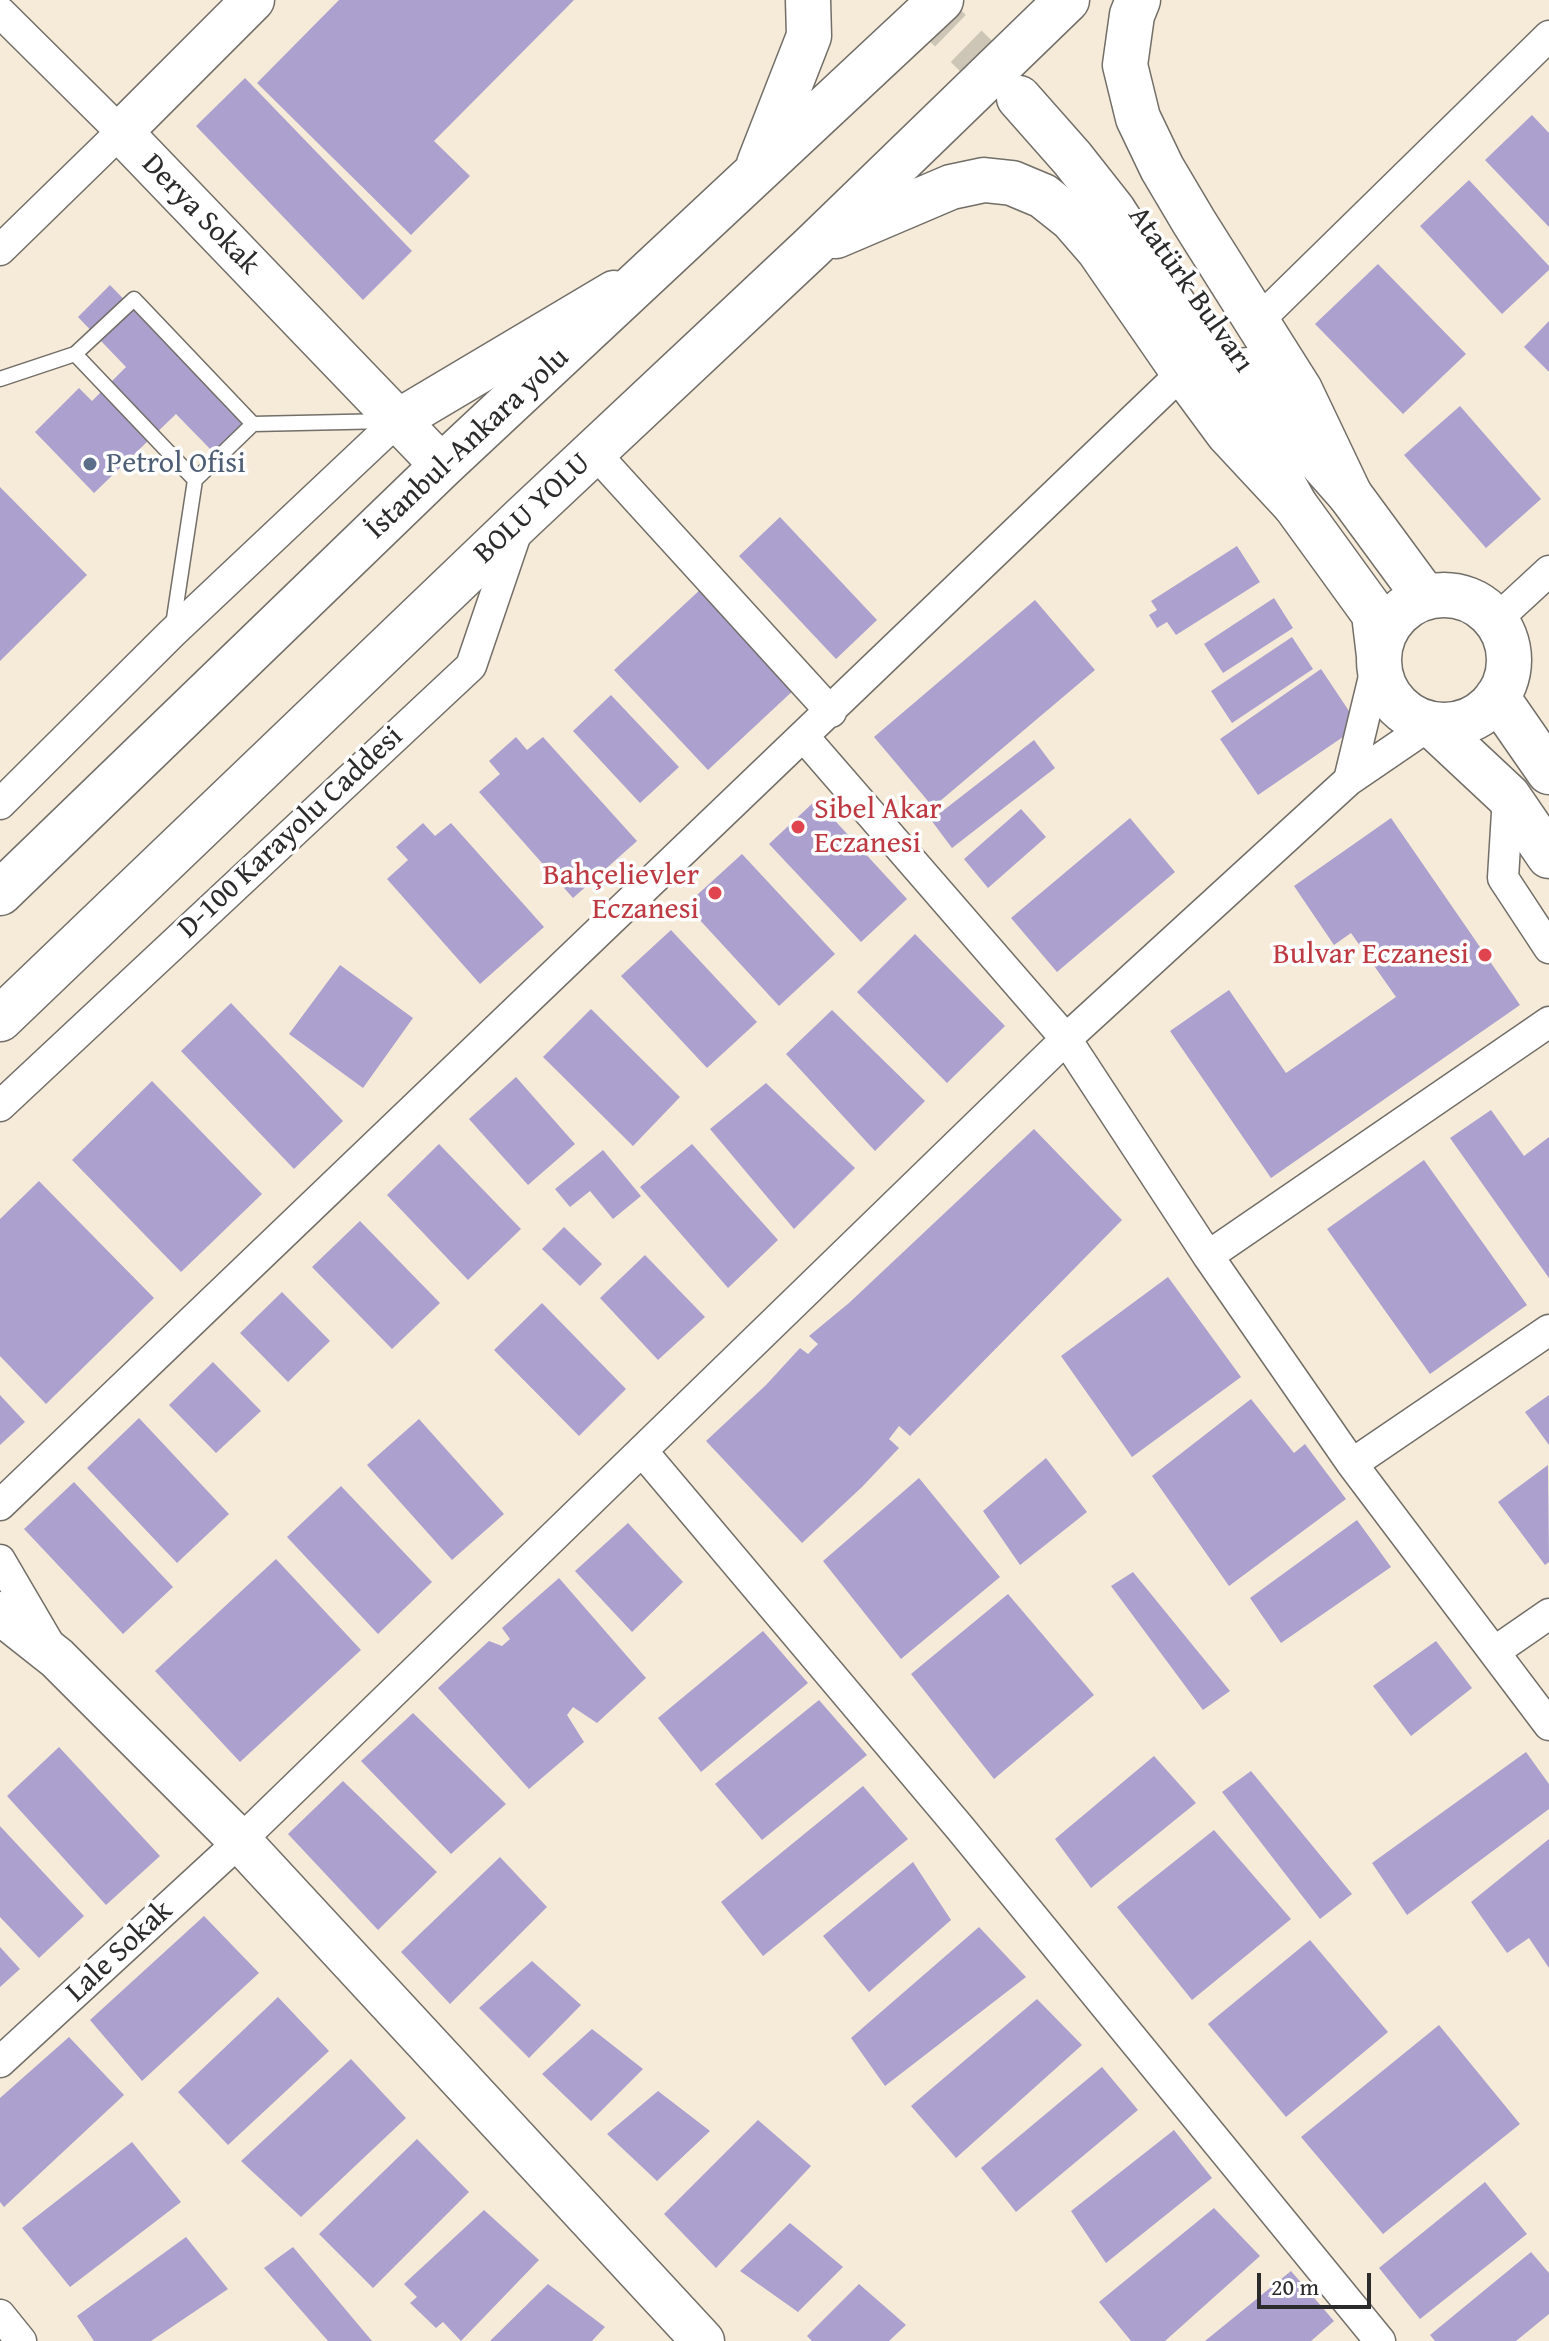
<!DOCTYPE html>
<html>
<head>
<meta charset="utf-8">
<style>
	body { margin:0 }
	#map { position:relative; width:1549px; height:2341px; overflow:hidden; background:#f6ebd8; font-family:"Gentium Book Plus",serif }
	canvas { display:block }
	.scale { position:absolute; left:1257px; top:2273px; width:114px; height:36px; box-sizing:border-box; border:4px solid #2b2b2b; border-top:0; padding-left:10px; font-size:24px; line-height:28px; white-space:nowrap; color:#2b2b2b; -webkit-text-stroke:6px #fff; paint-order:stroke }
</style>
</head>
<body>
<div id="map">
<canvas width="1549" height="2341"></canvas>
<div class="scale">20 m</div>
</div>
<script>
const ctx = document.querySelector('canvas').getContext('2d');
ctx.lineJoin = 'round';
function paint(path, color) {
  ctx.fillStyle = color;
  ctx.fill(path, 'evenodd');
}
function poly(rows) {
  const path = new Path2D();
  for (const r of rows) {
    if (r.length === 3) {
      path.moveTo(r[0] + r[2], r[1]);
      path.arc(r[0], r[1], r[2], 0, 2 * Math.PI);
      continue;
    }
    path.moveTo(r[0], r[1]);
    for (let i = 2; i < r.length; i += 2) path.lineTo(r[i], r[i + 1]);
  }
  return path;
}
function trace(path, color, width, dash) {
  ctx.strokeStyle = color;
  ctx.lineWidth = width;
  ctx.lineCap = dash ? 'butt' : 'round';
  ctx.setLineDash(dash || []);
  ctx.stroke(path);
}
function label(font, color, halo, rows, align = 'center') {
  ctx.font = font + ' "Gentium Book Plus",serif';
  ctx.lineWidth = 7;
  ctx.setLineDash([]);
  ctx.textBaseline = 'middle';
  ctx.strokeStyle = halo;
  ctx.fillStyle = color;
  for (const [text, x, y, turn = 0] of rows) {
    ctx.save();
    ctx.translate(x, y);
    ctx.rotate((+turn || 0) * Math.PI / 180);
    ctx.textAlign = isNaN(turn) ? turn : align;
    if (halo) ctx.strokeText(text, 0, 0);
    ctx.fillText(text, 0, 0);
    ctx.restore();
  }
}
paint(poly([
	[339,0,574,0,434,141,470,176,411,235,257,83],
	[245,78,412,251,363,300,196,126],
	[1532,115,1549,133,1549,227,1485,160],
	[1469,180,1549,266,1549,270,1502,314,1420,226],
	[1378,264,1466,354,1403,414,1315,324],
	[110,285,245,424,214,453,176,414,94,493,35,432,79,388,92,401,126,367,78,317],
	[1549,321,1549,372,1524,347],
	[1460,406,1541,499,1486,548,1404,455],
	[0,487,87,575,0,661],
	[780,517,877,620,836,659,739,556],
	[1237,546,1260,582,1176,635,1167,622,1157,628,1149,615,1157,610,1151,601],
	[703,587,797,687,708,770,614,670],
	[1274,598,1293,628,1223,673,1204,644],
	[1035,600,1095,670,933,807,874,737],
	[1292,637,1313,669,1232,723,1211,691],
	[1321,669,1359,726,1258,795,1220,739],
	[611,695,679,767,640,803,573,731],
	[516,737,527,750,543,737,637,841,573,898,479,792,500,774,489,761],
	[1034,740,1055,768,952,848,931,820],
	[816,800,907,899,861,942,769,844],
	[1021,809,1046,837,988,888,964,859],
	[1130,818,1175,872,1057,972,1011,918],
	[1391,818,1520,1005,1271,1178,1170,1031,1229,990,1286,1073,1396,997,1351,933,1334,945,1294,886],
	[423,823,435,836,451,823,544,927,480,984,387,879,408,860,396,847],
	[742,854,835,954,779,1006,686,905],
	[671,930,757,1022,707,1068,621,976],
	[915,934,1005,1026,947,1083,857,992],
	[340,965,413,1018,363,1088,289,1034],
	[231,1003,343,1121,294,1169,181,1051],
	[591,1009,680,1097,633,1146,543,1057],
	[832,1010,925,1101,875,1151,786,1054],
	[516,1077,575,1144,528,1185,469,1119],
	[152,1081,262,1194,181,1272,72,1160],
	[766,1083,855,1168,794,1229,710,1129],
	[1491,1110,1524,1156,1549,1137,1549,1278,1450,1138],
	[1034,1129,1122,1220,910,1436,899,1426,889,1439,899,1448,862,1487,802,1543,706,1441,766,1385,800,1348,808,1354,818,1344,809,1336,849,1303],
	[439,1144,521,1229,468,1280,387,1195],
	[692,1144,778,1240,728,1288,640,1187],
	[603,1150,641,1196,613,1219,590,1191,570,1207,555,1189],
	[1424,1160,1527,1305,1430,1374,1327,1229],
	[39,1181,154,1298,46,1404,0,1356,0,1219],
	[360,1221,440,1303,392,1349,312,1267],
	[564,1227,602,1264,580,1286,542,1249],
	[645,1255,705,1317,658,1360,600,1298],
	[1168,1277,1241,1377,1132,1457,1061,1356],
	[282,1292,330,1341,288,1382,240,1333],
	[542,1303,626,1389,579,1436,494,1350],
	[213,1362,261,1411,216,1453,169,1405],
	[0,1395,25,1422,0,1445],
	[1549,1395,1549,1445,1525,1412],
	[1251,1399,1294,1453,1305,1444,1346,1499,1229,1586,1152,1476],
	[139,1418,229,1514,177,1563,87,1468],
	[419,1419,504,1514,452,1560,367,1465],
	[1046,1458,1087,1512,1020,1565,983,1511],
	[1548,1465,1549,1562,1545,1565,1498,1502],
	[919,1478,1000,1577,901,1659,823,1561],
	[74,1482,173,1587,123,1634,24,1529],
	[341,1486,432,1582,378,1634,287,1537],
	[1357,1520,1391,1567,1281,1643,1250,1598],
	[628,1523,683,1582,632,1632,575,1571],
	[276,1559,361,1650,240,1762,155,1671],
	[1133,1572,1230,1691,1203,1710,1111,1586],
	[559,1578,646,1678,597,1723,573,1707,567,1715,584,1742,529,1789,438,1688,489,1641,502,1646,510,1639,502,1628],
	[1008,1594,1094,1695,994,1779,911,1674],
	[763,1631,808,1683,701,1772,658,1718],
	[1436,1641,1472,1688,1411,1736,1373,1686],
	[819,1700,867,1755,762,1840,715,1784],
	[413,1713,506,1804,451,1854,361,1761],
	[59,1747,160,1856,106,1905,7,1796],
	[1526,1752,1549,1784,1549,1809,1407,1915,1372,1863],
	[1154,1756,1196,1803,1091,1888,1055,1839],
	[1251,1771,1352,1894,1320,1919,1222,1792],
	[343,1781,437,1872,378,1930,288,1834],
	[863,1786,908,1839,763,1956,721,1902],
	[0,1826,84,1916,39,1958,0,1917],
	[1214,1830,1291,1919,1192,2000,1117,1907],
	[1549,1839,1549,1968,1529,1938,1507,1953,1471,1902],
	[500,1857,547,1907,450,2004,401,1952],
	[913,1862,951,1920,869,1992,823,1936],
	[204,1916,259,1973,142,2081,90,2020],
	[979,1927,1026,1977,885,2086,851,2038],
	[1310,1940,1388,2032,1286,2117,1208,2024],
	[0,1947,20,1969,0,1987],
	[532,1961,581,2005,529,2058,479,2008],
	[278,1997,329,2051,228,2145,178,2092],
	[1037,1999,1082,2045,956,2158,911,2106],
	[1439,2025,1520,2124,1383,2234,1301,2137],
	[592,2029,643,2069,591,2121,542,2074],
	[69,2037,124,2095,4,2207,0,2202,0,2098],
	[351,2059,406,2118,301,2217,241,2161],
	[1102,2067,1138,2110,1016,2212,981,2168],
	[658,2091,710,2131,657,2181,607,2134],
	[758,2120,811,2166,716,2268,664,2214],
	[1174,2130,1212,2178,1106,2263,1071,2211],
	[417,2139,469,2192,373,2288,319,2234],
	[132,2142,181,2202,70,2287,22,2228],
	[1485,2182,1527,2234,1420,2319,1379,2268],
	[1214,2208,1260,2256,1165,2341,1131,2341,1099,2302],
	[484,2210,539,2260,461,2341,443,2322,436,2328,410,2303,417,2297,404,2284],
	[790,2223,843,2267,798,2312,740,2271],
	[186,2237,228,2289,151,2341,94,2341,77,2316],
	[293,2247,372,2341,328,2341,264,2268],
	[1531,2252,1549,2273,1549,2314,1516,2341,1435,2341,1430,2335],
	[1291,2271,1334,2321,1311,2341,1205,2341],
	[548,2284,605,2327,592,2341,490,2341],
	[859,2284,906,2325,889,2341,812,2341,807,2336]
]), '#aba0ce');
trace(poly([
	[919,0,1019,98]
]), '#cdc5b5', 44, [44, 22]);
const lane = poly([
	[75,354,134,299,253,424],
	[0,379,75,354,195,480],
	[173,625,195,480,253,424,389,421]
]);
const street = poly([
	[0,12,121,132,0,250],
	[1258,321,1549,36],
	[594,452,831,712],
	[1496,620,1549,571],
	[1379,656,1349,780,1431,724],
	[804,737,1066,1039,1208,1256,1352,1464,1549,1725],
	[1508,796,1503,878,1549,948],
	[0,804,172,633,397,421],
	[0,1106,471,666,518,528],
	[1208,1256,1549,1022],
	[642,1451,960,1828,1380,2341],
	[1352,1464,1549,1330],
	[0,1505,1183,372],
	[0,1560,48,1642],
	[1494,1652,1549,1614],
	[0,2062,240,1841,1066,1039,1349,780],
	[0,2315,21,2341]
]);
const secondary = poly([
	[253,0,121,132,442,466],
	[397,421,614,292],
	[0,1613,57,1658,240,1841,703,2341]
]);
const primary = poly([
	[1019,98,1072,158,1113,210,1248,421,1295,505,1374,614,1379,656],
	[1247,370,1272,407,1350,495,1425,597],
	[1444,660,65],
	[1497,697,1549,772],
	[1431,724,1508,796,1549,856]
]);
const highway = poly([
	[1138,0,1132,15,1125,65,1138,118,1162,168,1194,222,1300,390,1350,495],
	[759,164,809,36,808,0],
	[836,236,951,187,984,180,1012,183,1043,196,1072,219,1098,249,1183,372,1228,433,1295,505],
	[0,893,442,466,941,0],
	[0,1019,521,520,812,247,1067,0]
]);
trace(lane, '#726e68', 17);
trace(street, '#726e68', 33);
trace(secondary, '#726e68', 45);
trace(primary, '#726e68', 47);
trace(highway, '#726e68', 47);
trace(lane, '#fff', 14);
trace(street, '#fff', 30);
trace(secondary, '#fff', 42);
trace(primary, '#fff', 44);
trace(highway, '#fff', 44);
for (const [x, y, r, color] of [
	[90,464,8,"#5c6f8a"],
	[798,827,8,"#e0444e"],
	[715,893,8,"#e0444e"],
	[1485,955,8,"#e0444e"]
]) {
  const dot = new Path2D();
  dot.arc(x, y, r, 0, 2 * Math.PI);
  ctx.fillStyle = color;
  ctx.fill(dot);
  trace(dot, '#fff', 3);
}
label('30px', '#2b2b2b', '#fff', [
	["Derya Sokak",200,215,46],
	["Atatürk Bulvarı",1190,290,55],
	["İstanbul-Ankara yolu",468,444,-43],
	["BOLU YOLU",533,509,-43],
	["D-100 Karayolu Caddesi",291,833,-43],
	["Lale Sokak",120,1952,-43]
]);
label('30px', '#4e5e75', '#fff', [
	["Petrol Ofisi",106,464]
], 'left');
label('30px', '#be3a42', '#fff', [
	["Sibel Akar",814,810,"left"],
	["Eczanesi",814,844,"left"],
	["Bahçelievler",699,876],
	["Eczanesi",699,910],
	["Bulvar Eczanesi",1469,955]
], 'right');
</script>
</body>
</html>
